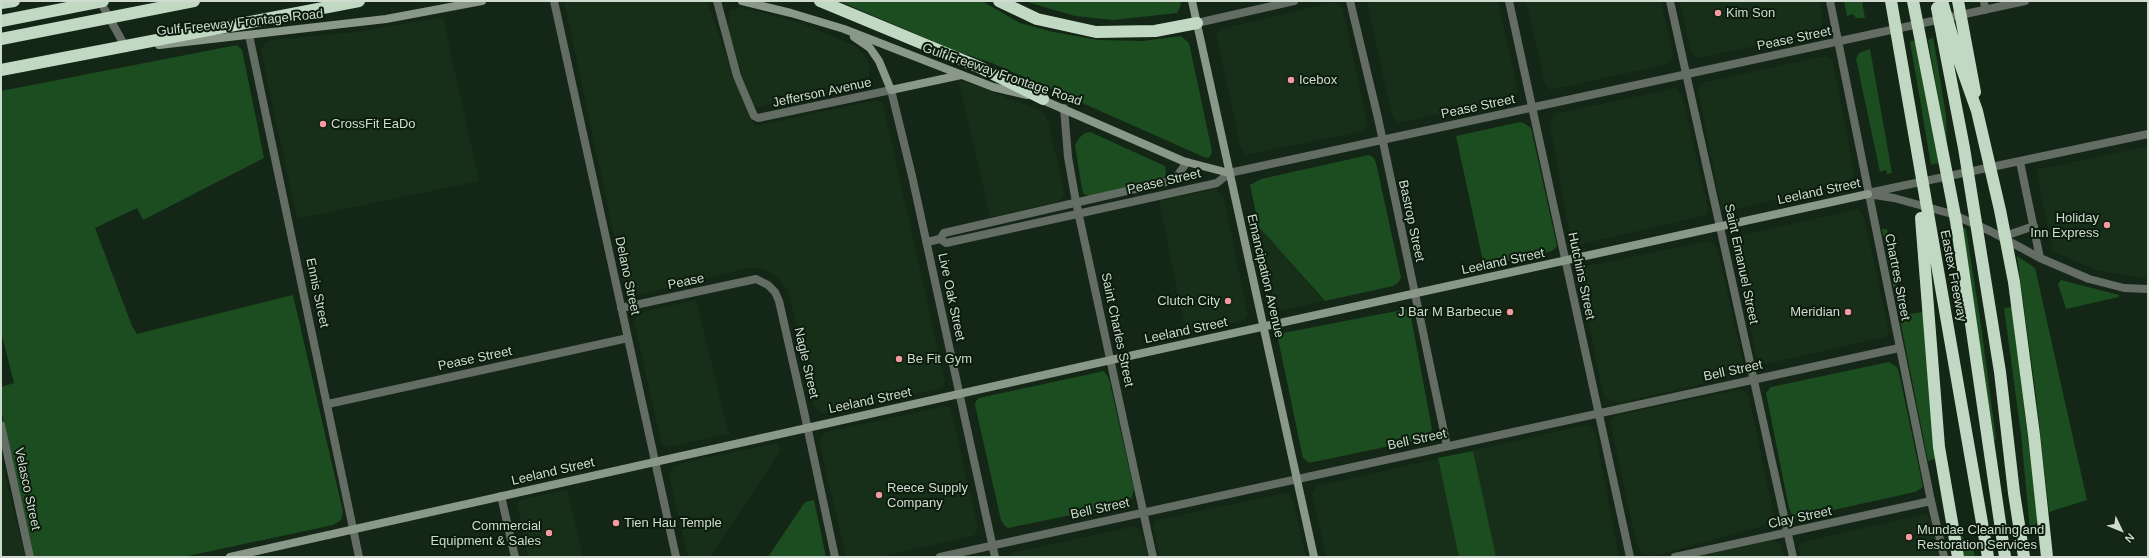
<!DOCTYPE html>
<html>
<head>
<meta charset="utf-8">
<style>
	body { margin:0 }
	#map { position:relative; width:2149px; height:558px; overflow:hidden; background:#142615; font-family:Helvetica,sans-serif }
	canvas { display:block }
	.frame { position:absolute; inset:0; border:2px solid #d0dbd0; pointer-events:none }
	.north { position:absolute; left:2101px; top:510px; width:40px; height:40px; -webkit-text-stroke:3px #0b1c0c; paint-order:stroke; rotate:133deg; font-size:11px; font-weight:700; line-height:16px; text-align:center; color:#d0dbd0 }
	.north::after { content:''; display:block; margin:auto; width:14px; height:18px; background:#d0dbd0; clip-path:polygon(50% 0,100% 100%,50% 72%,0 100%) }
</style>
</head>
<body>
<div id="map">
<canvas width="2149" height="558"></canvas>
<div class="frame"></div>
<div class="north">N</div>
</div>
<script>
const ctx = document.querySelector('canvas').getContext('2d');
ctx.lineJoin = 'round';
function paint(path, color) {
  ctx.fillStyle = color;
  ctx.fill(path, 'evenodd');
}
function poly(rows) {
  const path = new Path2D();
  for (const r of rows) {
    path.moveTo(r[0], r[1]);
    for (let i = 2; i < r.length; i += 2) path.lineTo(r[i], r[i + 1]);
  }
  return path;
}
function trace(path, color, width, dash) {
  ctx.strokeStyle = color;
  ctx.lineWidth = width;
  ctx.lineCap = dash ? 'butt' : 'round';
  ctx.setLineDash(dash || []);
  ctx.stroke(path);
}
function label(font, color, halo, rows, align = 'center') {
  ctx.font = font + ' Helvetica,sans-serif';
  ctx.lineWidth = 4;
  ctx.setLineDash([]);
  ctx.textBaseline = 'middle';
  ctx.strokeStyle = halo;
  ctx.fillStyle = color;
  for (const [text, x, y, turn = 0] of rows) {
    ctx.save();
    ctx.translate(x, y);
    ctx.rotate((+turn || 0) * Math.PI / 180);
    ctx.textAlign = isNaN(turn) ? turn : align;
    if (halo) ctx.strokeText(text, 0, 0);
    ctx.fillText(text, 0, 0);
    ctx.restore();
  }
}
paint(poly([
	[564,1,704,1,707,3,742,97,755,126,877,100,883,103,945,382,942,388,824,414,820,412,813,404,788,290,775,275,763,269,748,268,638,295,631,293,624,283],
	[1369,1,1498,1,1518,91,1516,95,1509,100,1397,123,1392,116,1368,7],
	[1526,1,1661,1,1673,55,1671,60,1664,65,1550,90,1545,84],
	[1679,1,1819,1,1823,23,1817,33,1698,58,1691,52],
	[1335,2,1343,9,1367,123,1366,127,1359,132,1245,155,1240,146,1216,34,1220,29],
	[740,7,801,23,856,46,867,59,870,68,869,80,865,86,858,89,757,107,753,106,733,51,727,29,730,11],
	[443,17,479,181,297,219,262,56,261,49,265,43,272,40,358,32],
	[1825,56,1831,59,1833,63,1854,171,1853,178,1850,180,1729,212,1723,211,1721,209,1698,89,1705,82],
	[959,82,967,82,1041,111,1045,115,1048,121,1065,194,1062,199,1057,202,990,217],
	[1676,88,1682,95,1708,207,1707,215,1578,245,1573,244,1571,241,1550,126,1553,116,1558,113],
	[2148,146,2148,279,2099,271,2053,252,2036,170],
	[1216,189,1224,197,1248,316,1242,321,1186,334,1159,201],
	[1858,209,1864,217,1889,331,1887,335,1885,337,1766,364,1760,363,1757,359,1731,245,1733,237],
	[1259,227,1320,297,1325,301,1284,310,1276,307,1274,304],
	[1709,241,1717,247,1744,367,1742,372,1734,376,1620,403,1607,399,1603,394,1578,271,1582,267],
	[696,300,729,434,667,447,661,443,634,321,639,313],
	[1742,389,1749,397,1775,520,1774,523,1653,556,1641,553,1636,542,1610,421,1617,415],
	[945,406,950,407,952,413,978,528,976,533,973,536,878,557,846,557,819,442,822,435,826,432],
	[1585,425,1590,426,1596,435,1619,557,1326,557,1312,494,1317,486],
	[778,443,780,451,710,557,688,557,669,477,673,467,686,462],
	[1,459,25,557,1,557],
	[567,489,583,557,528,557,517,503,521,500],
	[1286,493,1290,495,1293,500,1306,557,1160,557,1153,526,1154,522,1157,520],
	[1925,514,1931,520,1939,557,1801,557,1798,546,1802,542],
	[1131,527,1137,527,1141,531,1148,557,1009,557,1015,552],
	[1774,540,1781,545,1784,557,1693,557]
]), '#172f18');
paint(poly([
	[839,1,982,1,1020,23,1049,31,1098,40,1143,41,1181,36,1189,43,1212,151,1211,155,1208,158,1204,157,992,63,956,51],
	[1024,1,1180,1,1181,5,1177,13,1113,20,1075,16],
	[1844,1,1862,1,1865,18,1856,18,1853,14,1847,16],
	[1933,37,1946,115,1947,147,1928,40],
	[1910,41,1915,41,1936,142,1939,163,1931,165],
	[237,45,242,50,264,158,143,220,137,208,95,228,132,326,137,334,293,295,343,512,341,520,333,525,183,557,34,557,1,409,1,387,14,383,1,332,1,91],
	[1870,49,1892,173,1887,174,1886,170,1880,172,1856,59,1859,53],
	[1520,122,1524,123,1531,128,1557,246,1552,251,1484,266,1456,136],
	[1090,132,1165,166,1166,174,1164,178,1090,196,1084,194,1082,189,1075,145,1079,138,1085,133],
	[1369,155,1374,158,1376,163,1401,277,1399,282,1393,286,1325,301,1259,227,1250,185,1261,179],
	[1962,227,1966,229,1981,325,1996,439,1994,440],
	[1882,229,1887,229,1903,315,1923,312,1935,459,1928,461],
	[2017,256,2035,268,2087,500,2049,512,2036,396],
	[2061,280,2119,295,2119,297,2066,309,2058,284],
	[2012,307,2038,521,2030,530,2021,434,2004,308],
	[1407,309,1411,317,1432,429,1429,436,1423,439,1309,463,1303,458,1278,339,1279,336,1283,333],
	[1889,362,1897,367,1899,373,1923,487,1915,492,1797,518,1793,517,1789,508,1766,393,1771,387],
	[1104,371,1109,379,1134,490,1131,499,1125,504,1008,528,1004,525,1001,520,975,405,976,401,979,398],
	[1473,451,1496,557,1459,557,1438,458],
	[814,500,826,557,768,557,805,502],
	[1958,530,1964,539,1972,541,1975,557,1964,557]
]), '#1c4d21');
trace(poly([
	[100,1,126,48],
	[554,1,676,557],
	[717,1,737,76,754,116,758,118,891,90,912,176,995,557],
	[1350,1,1378,118,1447,446],
	[1509,1,1630,557],
	[249,35,359,557],
	[1064,108,1068,157,1076,202,1153,557],
	[940,239,946,243,1217,183,1229,173],
	[927,242,940,239,944,233,1170,181,1177,176,1187,162],
	[621,308,756,279,768,285,775,292,779,301,803,407,835,557],
	[328,404,628,338],
	[1,425,30,557],
	[501,496,515,557],
	[940,557,1899,348],
	[1675,557,1931,501]
]), '#646d64', 8);
trace(poly([
	[1670,1,1793,557],
	[1830,1,1931,501,1944,557],
	[1984,1,1985,10],
	[1197,23,1294,1],
	[2020,162,2040,258],
	[1229,173,2025,1],
	[1873,192,2148,134],
	[1868,194,1894,198,1952,214,1990,231,2040,258,2089,279,2124,288,2148,289],
	[2002,237,2034,226]
]), '#646d64', 8);
trace(poly([
	[742,1,791,13,844,29,993,87,1027,95],
	[1192,1,1314,557],
	[854,37,870,48,879,61,891,90,961,75],
	[159,45,386,19,482,1],
	[1038,98,1183,161,1229,173],
	[230,557,1111,360,1868,194]
]), '#8a988a', 8);
trace(poly([
	[820,1,979,67,1043,99],
	[999,1,1037,19,1096,32,1155,31,1197,23],
	[1891,1,1988,557],
	[1913,1,1956,221,2005,557],
	[1942,1,1960,63,1977,111,2000,210,2014,282,2034,435,2047,557],
	[1958,1,1975,92],
	[1,3,14,1],
	[1937,8,1964,148,2000,372,2014,493,2024,557],
	[1,21,103,1],
	[1,39,194,1],
	[1,70,359,1],
	[1921,218,1939,447,1958,557]
]), '#c1d9c2', 12);
for (const [x, y, r, color] of [
	[1718,13,4,"#f49b9f"],
	[1291,80,4,"#f49b9f"],
	[323,124,4,"#f49b9f"],
	[2107,225,4,"#f49b9f"],
	[1228,301,4,"#f49b9f"],
	[1510,312,4,"#f49b9f"],
	[1848,312,4,"#f49b9f"],
	[899,359,4,"#f49b9f"],
	[879,495,4,"#f49b9f"],
	[616,523,4,"#f49b9f"],
	[549,533,4,"#f49b9f"],
	[1909,537,4,"#f49b9f"]
]) {
  const dot = new Path2D();
  dot.arc(x, y, r, 0, 2 * Math.PI);
  ctx.fillStyle = color;
  ctx.fill(dot);
  trace(dot, '#0b1c0c', 1.5);
}
label('13px', '#d0dbd0', '#0b1c0c', [
	["Kim Son",1726,13],
	["Icebox",1299,80],
	["CrossFit EaDo",331,124],
	["Holiday",2099,218,"right"],
	["Inn Express",2099,233,"right"],
	["Clutch City",1220,301,"right"],
	["J Bar M Barbecue",1502,312,"right"],
	["Meridian",1840,312,"right"],
	["Be Fit Gym",907,359],
	["Reece Supply",887,488],
	["Company",887,503],
	["Tien Hau Temple",624,523],
	["Commercial",541,526,"right"],
	["Equipment & Sales",541,541,"right"],
	["Mundae Cleaning and",1917,530],
	["Restoration Services",1917,545]
], 'left');
label('13px', '#d0dbd0', '#0b1c0c', [
	["Gulf Freeway Frontage Road",240,23,-6],
	["Pease Street",1794,39,-12],
	["Gulf Freeway Frontage Road",1002,75,19],
	["Jefferson Avenue",822,93,-12],
	["Pease Street",1478,107,-12],
	["Pease Street",1164,182,-13],
	["Leeland Street",1819,192,-12],
	["Bastrop Street",1411,221,78],
	["Leeland Street",1503,262,-12],
	["Saint Emanuel Street",1741,264,78],
	["Delano Street",627,276,78],
	["Emancipation Avenue",1265,276,77],
	["Hutchins Street",1581,276,78],
	["Eastex Freeway",1953,276,79],
	["Chartres Street",1897,277,79],
	["Pease",686,282,-12],
	["Ennis Street",317,293,78],
	["Live Oak Street",951,297,78],
	["Saint Charles Street",1117,330,78],
	["Leeland Street",1186,331,-12],
	["Pease Street",475,359,-12],
	["Nagle Street",806,363,77],
	["Bell Street",1733,371,-12],
	["Leeland Street",870,401,-12],
	["Bell Street",1417,440,-12],
	["Leeland Street",553,472,-13],
	["Velasco Street",27,489,78],
	["Bell Street",1100,509,-12],
	["Clay Street",1800,518,-12]
]);
</script>
</body>
</html>
